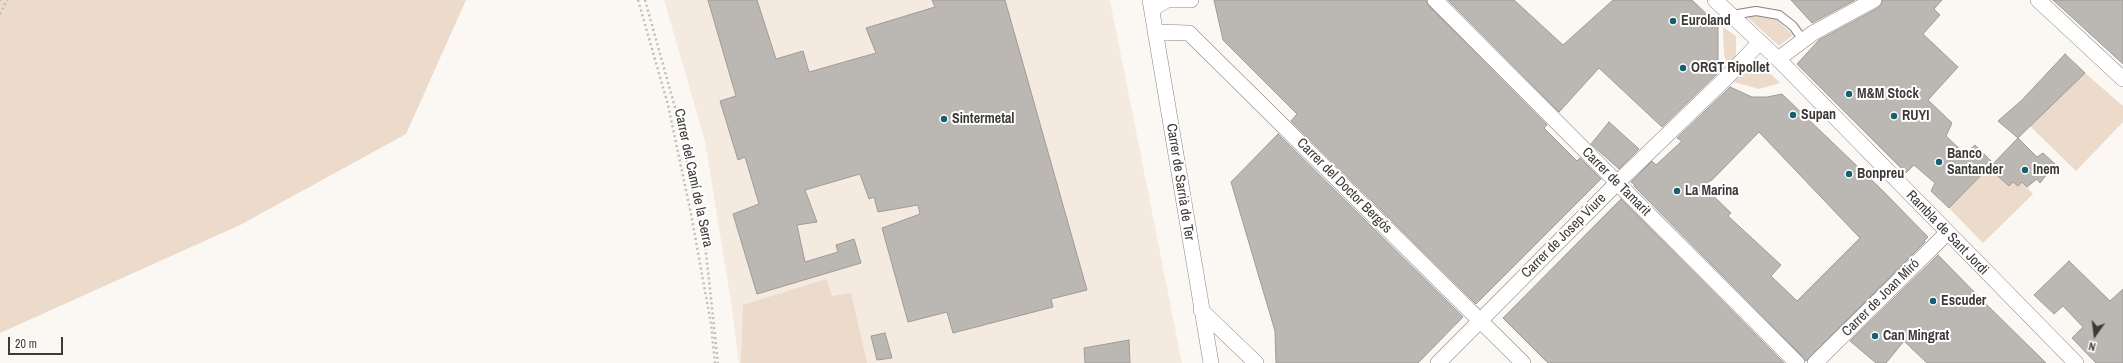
<!DOCTYPE html>
<html>
<head>
<meta charset="utf-8">
<style>
	body { margin:0 }
	#map { position:relative; width:2123px; height:363px; overflow:hidden; background:#fbf7f3; font-family:"Archivo Narrow",sans-serif }
	canvas { display:block }
	.north { position:absolute; left:2075px; top:315px; width:40px; height:40px; -webkit-text-stroke:3px #fff; paint-order:stroke; rotate:194deg; font-size:11px; font-weight:700; line-height:16px; text-align:center; color:#3c3a38 }
	.north::after { content:''; display:block; margin:auto; width:14px; height:18px; background:#3c3a38; clip-path:polygon(50% 0,100% 100%,50% 72%,0 100%) }
	.scale { position:absolute; left:8px; top:337px; width:55px; height:18px; box-sizing:border-box; border:2px solid #3c3a38; border-top:0; padding-left:5px; font-size:12px; line-height:14px; white-space:nowrap; color:#3c3a38; -webkit-text-stroke:3px #fff; paint-order:stroke }
</style>
</head>
<body>
<div id="map">
<canvas width="2123" height="363"></canvas>
<div class="north">N</div>
<div class="scale">20 m</div>
</div>
<script>
const ctx = document.querySelector('canvas').getContext('2d');
ctx.lineJoin = 'round';
function paint(path, color) {
  ctx.fillStyle = color;
  ctx.fill(path, 'evenodd');
}
function poly(rows) {
  const path = new Path2D();
  for (const r of rows) {
    path.moveTo(r[0], r[1]);
    for (let i = 2; i < r.length; i += 2) path.lineTo(r[i], r[i + 1]);
  }
  return path;
}
function trace(path, color, width, dash) {
  ctx.strokeStyle = color;
  ctx.lineWidth = width;
  ctx.lineCap = dash ? 'butt' : 'round';
  ctx.setLineDash(dash || []);
  ctx.stroke(path);
}
function label(font, color, halo, rows, align = 'center') {
  ctx.font = font + ' "Archivo Narrow",sans-serif';
  ctx.lineWidth = 4;
  ctx.setLineDash([]);
  ctx.textBaseline = 'middle';
  ctx.strokeStyle = halo;
  ctx.fillStyle = color;
  for (const [text, x, y, turn = 0] of rows) {
    ctx.save();
    ctx.translate(x, y);
    ctx.rotate((+turn || 0) * Math.PI / 180);
    ctx.textAlign = isNaN(turn) ? turn : align;
    if (halo) ctx.strokeText(text, 0, 0);
    ctx.fillText(text, 0, 0);
    ctx.restore();
  }
}
paint(poly([
	[664,0,1110,0,1182,363,739,363,731,302,705,141]
]), '#f5eae0');
paint(poly([
	[0,0,466,0,406,134,240,225,0,333],
	[1758,15,1776,19,1793,35,1779,46,1747,17],
	[1723,27,1736,36,1736,59,1728,69,1724,54],
	[1764,71,1772,75,1780,83,1759,89,1734,82,1741,72],
	[2085,73,2123,106,2123,122,2076,171,2029,125],
	[1993,163,2007,176,2003,181,2009,186,2013,182,2018,186,2022,182,2033,194,1983,243,1949,208],
	[826,279,832,296,851,293,867,363,741,363,743,305]
]), '#ecdaca');
const building = poly([
	[708,0,757,0,776,59,803,51,809,72,876,53,866,28,935,7,932,0,1005,0,1087,290,1051,299,1053,307,953,333,947,312,908,322,882,228,920,214,918,205,878,212,874,197,869,199,860,174,805,190,817,222,797,225,805,262,838,252,836,245,854,239,861,263,757,294,733,214,759,204,745,157,738,160,720,101,736,96,708,0],
	[1214,0,1426,0,1429,6,1547,125,1544,128,1577,161,1580,158,1601,179,1476,304,1291,121,1297,114,1223,40,1214,0],
	[1448,0,1514,0,1563,45,1613,0,1692,0,1718,25,1718,62,1721,70,1662,127,1599,68,1559,112,1448,0],
	[1791,0,1855,0,1812,23,1791,0],
	[1883,0,1942,0,1934,9,1940,15,1923,34,1958,67,1928,100,1952,123,1946,136,1965,154,1975,145,1993,163,1949,208,1931,191,1935,183,1914,165,1906,173,1797,64,1819,40,1878,8,1883,0],
	[2053,0,2123,0,2123,64,2087,31,2053,0],
	[2065,54,2085,73,2018,138,1998,121,2022,100,2065,54],
	[1730,87,1752,97,1767,97,1782,94,1882,190,1928,237,1924,241,1925,242,1806,361,1803,357,1634,186,1635,185,1631,182,1652,161,1656,165,1682,141,1677,138,1730,87],
	[1759,132,1860,238,1797,301,1771,276,1781,265,1728,216,1731,213,1702,185,1712,180,1759,132],
	[1609,122,1639,149,1619,169,1591,144,1609,122],
	[1278,134,1463,317,1418,363,1276,363,1275,331,1231,182,1278,134],
	[2018,138,2037,157,2043,153,2055,164,2040,183,2037,179,2027,187,2022,182,2018,186,2013,182,2009,186,1989,168,2018,138],
	[1621,199,1784,363,1548,363,1503,318,1621,199],
	[1938,255,1985,303,2046,363,1927,363,1904,341,1886,363,1876,363,1850,341,1938,255],
	[2069,261,2110,301,2123,289,2123,363,2096,363,2072,338,2083,327,2063,306,2054,314,2034,295,2069,261],
	[885,333,892,358,877,360,871,336,885,333],
	[1129,340,1130,363,1085,363,1084,348,1129,340]
]);
paint(building, '#bbb7b3');
trace(building, '#a09b98', 1);
const service = poly([
	[1732,15,1756,11,1779,15,1793,26,1803,40]
]);
const minor = poly([
	[1150,0,1211,363],
	[1435,0,1797,363],
	[1715,0,1778,59,2076,363],
	[2038,0,2123,79],
	[1152,9,1167,0,1191,0],
	[1155,32,1189,33,1523,363],
	[1778,59,1813,33,1874,0],
	[1201,310,1256,363],
	[1438,363,1617,183,1727,77,1760,42],
	[1815,363,1947,233]
]);
trace(service, '#878380', 10);
trace(minor, '#878380', 16);
trace(poly([
	[0,0,1,0],
	[638,0,668,105,691,214,711,324,715,363],
	[645,0,676,111,706,253,718,363],
	[0,14,7,0]
]), '#c1beba', 2.5, [2, 3]);
trace(service, '#fff', 8);
trace(minor, '#fff', 15);
for (const [x, y, r, color] of [
	[1673,21,4,"#17616f"],
	[1683,68,4,"#17616f"],
	[1849,94,4,"#17616f"],
	[1793,115,4,"#17616f"],
	[1894,116,4,"#17616f"],
	[944,119,4,"#17616f"],
	[1939,162,4,"#17616f"],
	[2025,170,4,"#17616f"],
	[1849,174,4,"#17616f"],
	[1677,191,4,"#17616f"],
	[1933,301,4,"#17616f"],
	[1875,336,4,"#17616f"]
]) {
  const dot = new Path2D();
  dot.arc(x, y, r, 0, 2 * Math.PI);
  ctx.fillStyle = color;
  ctx.fill(dot);
  trace(dot, '#fff', 1.5);
}
label('bold 14px', '#3c3a38', '#fff', [
	["Euroland",1681,21],
	["ORGT Ripollet",1691,68],
	["M&M Stock",1857,94],
	["Supan",1801,115],
	["RUYI",1902,116],
	["Sintermetal",952,119],
	["Banco",1947,154],
	["Santander",1947,170],
	["Inem",2033,170],
	["Bonpreu",1857,174],
	["La Marina",1685,191],
	["Escuder",1941,301],
	["Can Mingrat",1883,336]
], 'left');
label('14px', '#3c3a38', '#fff', [
	["Carrer del Camí de la Serra",693,178,78],
	["Carrer de Sarrià de Ter",1180,182,81],
	["Carrer de Tamarit",1616,182,45],
	["Carrer del Doctor Bergós",1344,186,45],
	["Rambla de Sant Jordi",1947,233,46],
	["Carrer de Josep Viure",1564,236,-45],
	["Carrer de Joan Miró",1881,298,-45]
]);
</script>
</body>
</html>
